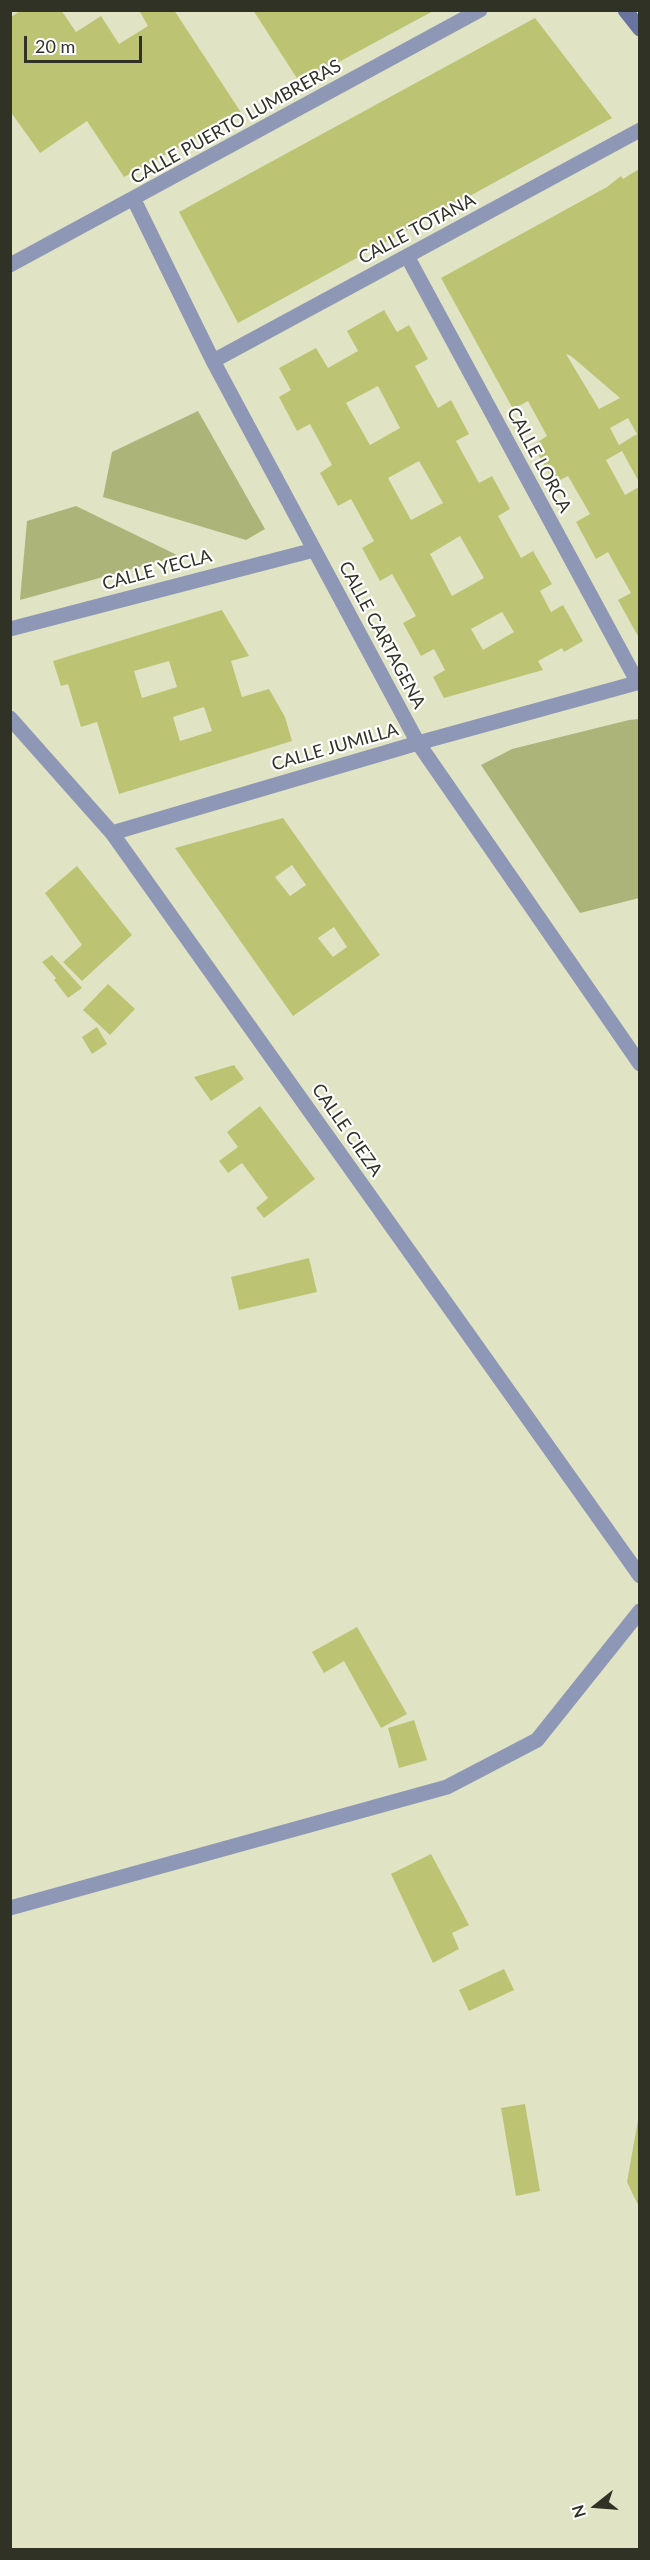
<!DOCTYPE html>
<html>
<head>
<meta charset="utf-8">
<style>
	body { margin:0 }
	#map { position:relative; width:650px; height:2560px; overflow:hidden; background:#e0e4c4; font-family:Lato,sans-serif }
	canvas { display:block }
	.frame { position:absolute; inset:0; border:12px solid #313226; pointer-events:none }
	.north { position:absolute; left:566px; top:2476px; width:60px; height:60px; -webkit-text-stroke:4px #fff; paint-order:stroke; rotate:253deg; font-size:16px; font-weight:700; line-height:24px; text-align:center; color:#313226 }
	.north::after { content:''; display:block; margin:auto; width:21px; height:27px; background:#313226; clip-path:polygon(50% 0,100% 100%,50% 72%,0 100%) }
	.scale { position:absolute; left:24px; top:36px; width:118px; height:27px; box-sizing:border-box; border:3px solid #313226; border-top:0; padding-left:8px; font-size:18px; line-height:21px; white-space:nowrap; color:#313226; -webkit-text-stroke:4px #fff; paint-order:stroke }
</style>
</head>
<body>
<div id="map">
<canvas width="650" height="2560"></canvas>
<div class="frame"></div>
<div class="north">N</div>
<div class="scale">20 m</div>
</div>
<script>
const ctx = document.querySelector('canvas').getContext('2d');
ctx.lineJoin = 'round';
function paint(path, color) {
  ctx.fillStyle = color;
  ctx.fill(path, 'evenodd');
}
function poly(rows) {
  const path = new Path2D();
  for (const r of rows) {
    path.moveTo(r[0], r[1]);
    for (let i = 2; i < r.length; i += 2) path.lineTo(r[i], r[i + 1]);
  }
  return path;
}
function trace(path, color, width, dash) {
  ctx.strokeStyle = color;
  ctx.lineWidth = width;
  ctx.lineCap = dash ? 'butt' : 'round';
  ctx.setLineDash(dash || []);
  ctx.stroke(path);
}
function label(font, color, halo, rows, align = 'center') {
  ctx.font = font + ' Lato,sans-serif';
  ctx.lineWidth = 4.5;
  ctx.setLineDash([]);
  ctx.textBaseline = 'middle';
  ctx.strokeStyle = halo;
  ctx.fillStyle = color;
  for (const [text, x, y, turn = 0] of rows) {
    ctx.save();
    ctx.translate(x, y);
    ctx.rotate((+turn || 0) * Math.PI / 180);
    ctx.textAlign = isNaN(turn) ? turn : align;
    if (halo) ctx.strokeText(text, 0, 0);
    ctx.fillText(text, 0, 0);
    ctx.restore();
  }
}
paint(poly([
	[198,411,265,529,246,540,103,497,112,452],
	[76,506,179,556,20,600,27,521],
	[639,719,639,898,580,913,481,765,512,749,629,720]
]), '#adb47a');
paint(poly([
	[21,10,61,10,76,32,101,16,119,44,148,26,139,10,174,10,242,114,124,177,87,121,40,153,10,111,10,18],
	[253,10,435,10,300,83],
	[535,18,612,118,238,323,179,212],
	[639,169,639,482,622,451,606,460,625,495,639,487,639,638,618,600,631,593,619,572,608,552,596,559,576,522,590,514,568,476,554,483,533,445,547,436,528,401,513,409,441,278,607,187,621,176,623,179],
	[566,354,571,356,620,398,599,409],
	[628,418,637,434,619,445,610,428],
	[384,310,397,332,409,325,428,359,415,366,438,408,451,400,469,434,456,441,479,483,492,476,510,509,498,516,521,558,533,551,552,584,540,591,551,612,563,605,583,641,564,652,562,648,538,661,543,670,444,698,433,677,445,670,434,649,421,656,403,623,416,616,392,574,380,581,362,548,374,541,351,499,338,506,320,473,332,465,310,424,297,431,279,397,291,390,279,368,316,348,328,368,358,351,347,331],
	[378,386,400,428,370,445,346,403],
	[419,461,443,503,411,520,388,478],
	[460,536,484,578,452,596,430,554],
	[502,612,514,632,483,650,471,629],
	[222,610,249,656,231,661,242,697,269,689,285,717,292,741,119,794,97,722,81,727,68,684,61,686,53,661],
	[169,661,177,687,142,698,134,671],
	[204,707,212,731,180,741,173,717],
	[283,818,380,955,293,1016,175,848],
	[292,865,306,885,290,896,275,877],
	[334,927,347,947,333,957,318,938],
	[77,866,132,935,82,981,63,962,82,945,45,893],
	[52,955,82,988,68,998,54,980,56,978,42,962],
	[108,984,135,1009,110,1035,83,1010],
	[97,1027,107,1044,92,1054,82,1037],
	[234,1065,244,1079,211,1101,194,1077],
	[260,1106,315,1179,264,1218,256,1208,268,1198,242,1163,228,1173,219,1161,238,1147,227,1132],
	[309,1258,317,1292,239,1310,231,1277],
	[357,1627,407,1714,381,1728,344,1661,324,1673,312,1652],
	[414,1720,427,1760,399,1768,388,1728],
	[431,1854,469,1925,452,1933,459,1949,433,1963,391,1874],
	[504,1969,514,1990,469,2011,459,1990],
	[525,2104,540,2191,516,2196,501,2108],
	[638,2120,639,2120,639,2207,627,2182]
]), '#bcc474');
trace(poly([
	[134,200,213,361,418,743,640,1064],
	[407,256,638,683],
	[10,265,480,10],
	[213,361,640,130],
	[10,629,314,550],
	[10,718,112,833,640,1576],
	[112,833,418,743,640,682],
	[10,1908,447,1787,537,1740,640,1611]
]), '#8e97b6', 15);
trace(poly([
	[625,10,640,29]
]), '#68739f', 15);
label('18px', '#313226', '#fff', [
	["CALLE PUERTO LUMBRERAS",236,122,-29],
	["CALLE TOTANA",417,229,-28],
	["CALLE LORCA",539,460,62],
	["CALLE YECLA",157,570,-15],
	["CALLE CARTAGENA",382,635,62],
	["CALLE JUMILLA",335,747,-16],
	["CALLE CIEZA",347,1130,55]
]);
</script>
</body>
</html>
